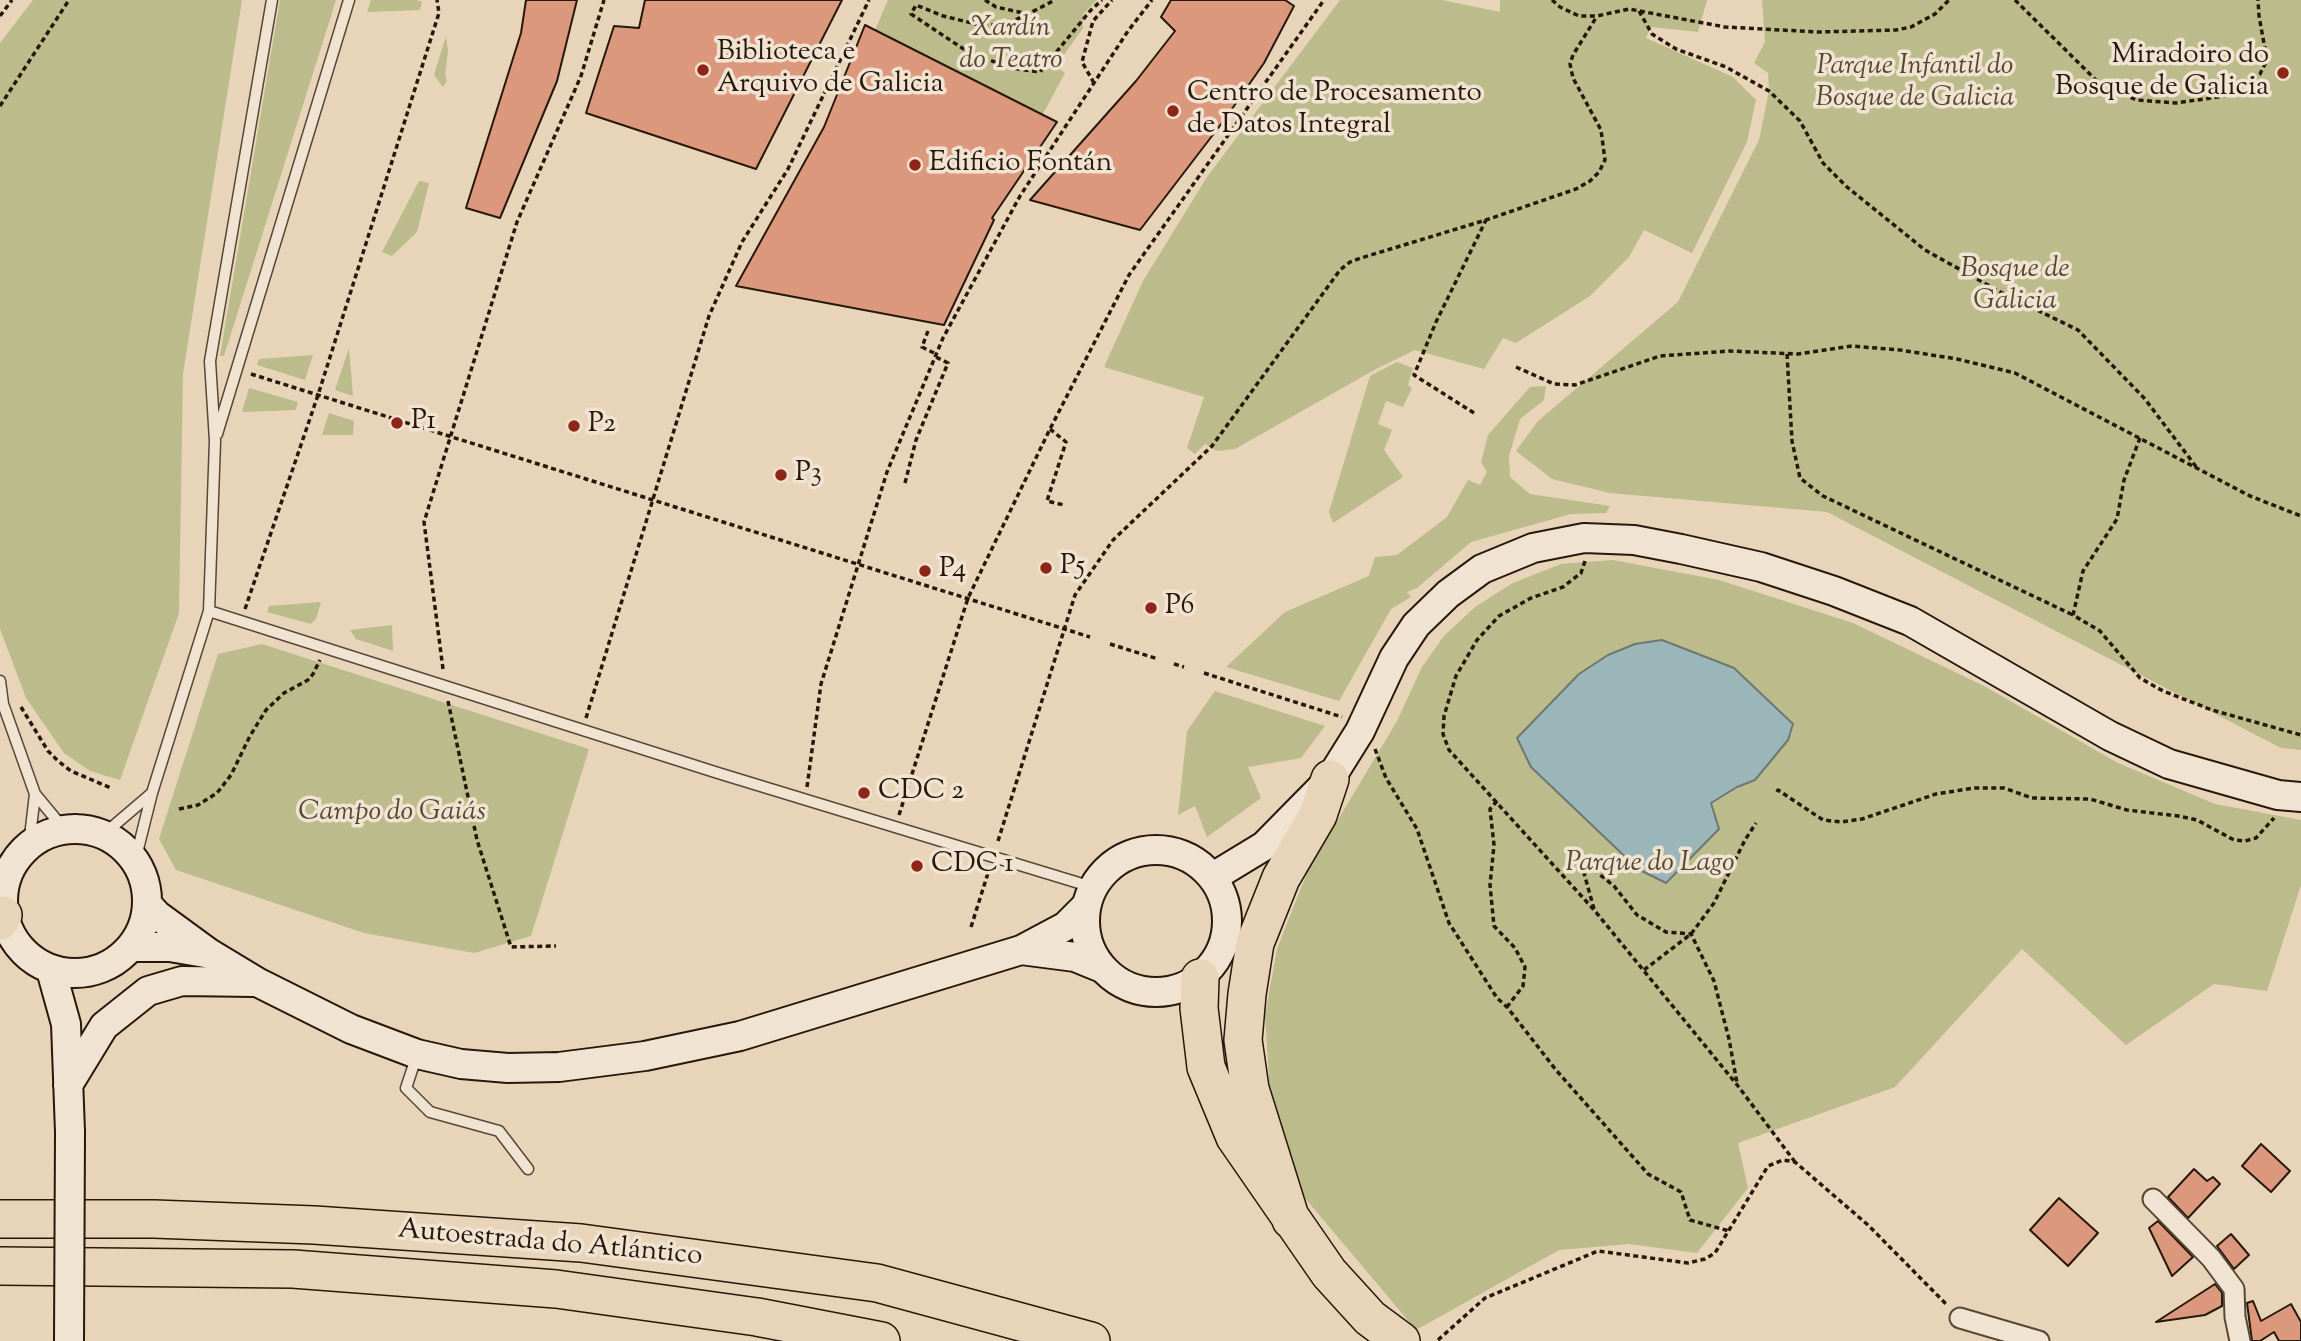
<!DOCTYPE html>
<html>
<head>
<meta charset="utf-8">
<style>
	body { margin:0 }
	canvas { display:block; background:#e8d4b8 }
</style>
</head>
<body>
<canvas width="2301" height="1341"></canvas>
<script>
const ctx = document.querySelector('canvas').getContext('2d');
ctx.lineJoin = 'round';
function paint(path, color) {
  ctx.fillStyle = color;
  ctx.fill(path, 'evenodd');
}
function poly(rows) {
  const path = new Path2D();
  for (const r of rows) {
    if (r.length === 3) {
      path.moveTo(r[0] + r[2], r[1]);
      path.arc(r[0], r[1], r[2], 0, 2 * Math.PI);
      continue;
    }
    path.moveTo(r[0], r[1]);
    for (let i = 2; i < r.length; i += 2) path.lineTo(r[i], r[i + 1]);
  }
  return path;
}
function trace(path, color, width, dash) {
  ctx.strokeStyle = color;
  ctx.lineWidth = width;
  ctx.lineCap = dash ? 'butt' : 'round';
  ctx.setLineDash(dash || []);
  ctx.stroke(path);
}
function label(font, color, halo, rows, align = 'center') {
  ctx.font = font + ' "Sorts Mill Goudy",serif';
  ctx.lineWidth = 7;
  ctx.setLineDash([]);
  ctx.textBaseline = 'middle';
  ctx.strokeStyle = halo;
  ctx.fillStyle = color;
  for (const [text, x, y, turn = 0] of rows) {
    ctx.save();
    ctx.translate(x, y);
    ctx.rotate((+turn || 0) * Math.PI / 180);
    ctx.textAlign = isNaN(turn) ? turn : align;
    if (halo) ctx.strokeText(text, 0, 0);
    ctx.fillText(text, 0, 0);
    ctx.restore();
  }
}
paint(poly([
	[33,0,242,0,183,374,179,613,120,780,90,771,64,753,26,698,0,629,0,43],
	[280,0,336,0,224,356,220,356],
	[371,0,416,0,422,2,420,10,367,12],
	[888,0,1097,0,1083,14,1083,28,1056,66,1065,73,1043,114,875,30],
	[1340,0,1442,0,1500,12,1500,0,1707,0,1698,32,1651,27,1646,38,1733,77,1756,100,1747,142,1692,253,1644,230,1629,257,1590,296,1516,343,1503,338,1484,369,1415,350,1376,369,1235,449,1217,451,1205,444,1195,454,1187,448,1204,397,1104,367,1143,281,1207,177],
	[1762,0,2301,0,2301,750,2281,748,1827,512,1610,493,1552,479,1516,451,1538,421,1678,302,1759,140,1769,91,1768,73,1754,63,1765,42],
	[446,36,448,51,445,75,447,81,443,87,434,75],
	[419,181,429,183,417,232,392,256,382,252],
	[349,348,353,396,335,390],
	[313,355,305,380,257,365,259,359],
	[1397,362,1413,368,1408,385,1412,388,1403,407,1386,401,1378,424,1392,430,1384,450,1403,477,1333,523,1329,512,1370,376],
	[1546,386,1544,400,1520,419,1509,456,1510,477,1530,494,1610,506,1606,513,1571,514,1471,542,1417,588,1407,592,1411,597,1391,609,1339,701,1226,667,1285,612,1369,576,1375,557,1397,555,1447,517,1468,480,1480,485,1487,472,1481,462,1488,435,1530,387],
	[249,388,298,402,296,410,242,412],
	[329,413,354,421,353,435,322,435],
	[1613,560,1719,580,1853,623,1986,687,2118,763,2215,804,2301,820,2301,885,2267,991,2214,984,2126,1045,2022,949,1895,1087,1738,1143,1748,1188,1697,1253,1629,1244,1559,1250,1416,1330,1299,1191,1270,1095,1265,1015,1277,949,1308,870,1397,721,1422,667,1444,636,1475,607,1513,583,1561,564],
	[321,602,316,619,311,624,267,612,269,606],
	[392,625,393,651,356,639,350,630],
	[262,644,589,749,531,936,474,953,364,933,176,870,159,839,218,654],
	[1215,691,1325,726,1301,758,1248,767,1261,798,1207,837,1195,806,1178,815,1187,731]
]), '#bbbb8b');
const water = poly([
	[1662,640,1734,668,1793,724,1788,740,1755,780,1737,787,1711,803,1719,829,1666,883,1638,869,1531,767,1517,738,1579,674,1608,655,1635,644,1662,640]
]);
paint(water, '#9bb6b9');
trace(water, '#6d7773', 2);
const building = poly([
	[526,0,577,0,557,81,500,218,466,208,521,33,526,0],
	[645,0,842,0,756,169,586,113,614,26,639,28,645,0],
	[1171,0,1285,0,1294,6,1264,63,1225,119,1140,230,1030,200,1136,81,1175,31,1161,17,1171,0],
	[865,25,1057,122,992,218,994,220,944,325,736,286,824,127,865,25],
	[2261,1144,2290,1171,2271,1192,2242,1166,2261,1144],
	[2194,1169,2207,1181,2213,1177,2220,1184,2188,1218,2168,1197,2194,1169],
	[2059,1198,2098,1233,2068,1266,2030,1230,2059,1198],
	[2158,1221,2193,1257,2172,1276,2149,1228,2158,1221],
	[2231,1234,2249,1255,2234,1269,2217,1246,2231,1234],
	[2215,1284,2222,1293,2222,1306,2205,1315,2156,1322,2215,1284],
	[2253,1301,2261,1321,2291,1304,2301,1322,2301,1341,2279,1341,2274,1332,2260,1341,2252,1341,2247,1303,2253,1301]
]);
paint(building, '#dc987d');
trace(building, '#27180b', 2);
const lane = poly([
	[217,434,349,0],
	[209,611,718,773,1092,887],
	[0,681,3,704,35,794,64,829],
	[104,834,152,793],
	[29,845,35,794],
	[135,861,152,793,209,611,215,441,210,361,272,0],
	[417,1055,406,1088,430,1112,499,1131,528,1169]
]);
const street = poly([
	[2153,1199,2211,1258,2234,1289,2235,1317,2240,1341],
	[1960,1318,2039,1341]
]);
const secondary = poly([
	[75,901,72],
	[1156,921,71],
	[1213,877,1264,846,1330,779,1360,731,1394,658,1416,625,1448,594,1482,569,1533,548,1584,538,1634,540,1681,549,1761,567,1834,591,1910,621,2110,736,2169,764,2278,795,2301,797],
	[147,904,157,915,209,953,257,982,351,1029,417,1054,461,1064,508,1068,559,1067,645,1056,740,1036,1021,950,1066,926,1085,907],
	[131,947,170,947,205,953],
	[1021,950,1075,957,1102,968],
	[51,970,66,1024,70,1132],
	[68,1085,104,1026,148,991,182,981,254,982]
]);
const highway = poly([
	[0,921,3,915],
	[1200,978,1199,1008,1206,1067,1235,1137,1329,1273,1370,1318,1401,1341],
	[0,1219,154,1219,314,1225,581,1243,877,1283,1091,1341],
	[1291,1220,1250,1089,1243,1040,1247,994,1255,943,1281,878,1318,815,1330,779],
	[0,1266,293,1269,556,1289,757,1317,881,1341]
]);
trace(lane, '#574736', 13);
trace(street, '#574736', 23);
trace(secondary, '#27180b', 32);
trace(highway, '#27180b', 40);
trace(poly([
	[985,0,996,7,1028,14,1055,0],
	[1552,0,1560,7,1579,16,1597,16,1629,9,1725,27,1818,32,1896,30,1911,27,1935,14,1949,0],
	[2015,0,2101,85,2137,100,2176,103,2225,96,2260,74,2267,60,2259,16,2258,0],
	[1639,11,1652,34,1676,49,1726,67,1769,91,1800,121,1823,163,1847,187,1925,250,2004,294,2078,330,2145,399,2197,468],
	[1028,14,1009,23,984,26,943,16,916,5,911,14,968,52,1011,68,1040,72,1090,11,1102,0],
	[0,16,12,0],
	[1094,83,1082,62,1093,21,1112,0],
	[0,106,69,0],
	[928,331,922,347,936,354],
	[1787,354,1792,441,1800,478,1823,496,2073,615],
	[1516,367,1554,384,1575,385,1660,356,1729,351,1798,354,1852,346,1900,350,1957,359,2015,373,2250,496,2301,516],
	[251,374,1090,637],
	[1474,413,1414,375,1436,322,1486,220],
	[1050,429,1066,442,1047,501,1064,505],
	[2140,438,2124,480,2117,519,2083,571,2073,615,2100,631,2140,678,2163,691,2212,710,2301,735],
	[905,483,916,440,948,363,936,357],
	[1585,561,1581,573,1563,587,1531,598,1499,616,1477,640,1456,676,1444,716,1443,734,1449,750,1595,911,1738,1086,1795,1162],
	[245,609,318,395,439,13,437,0],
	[1110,644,1158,659],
	[1174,664,1184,667],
	[443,669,424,522,517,222,581,76,604,0],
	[1204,673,1342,717],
	[448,701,477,840,511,947,556,946],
	[21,707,48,751,58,761,71,771,111,788],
	[586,718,709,316,742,242,788,169,869,0],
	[1375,749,1386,778,1417,829,1449,923,1497,998,1507,1007,1556,1070,1648,1174,1681,1192,1690,1220,1729,1231],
	[807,787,821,684,887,472,943,338,1020,196,1128,31,1152,0],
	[1777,792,1778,790,1823,820,1841,822,1862,819,1936,794,1974,788,2004,788,2032,798,2090,799,2127,810,2178,816,2197,820,2234,840,2245,841,2256,838,2274,818],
	[1497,801,1490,809,1494,845,1490,885,1494,926,1515,948,1525,967,1523,986,1507,1007],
	[179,809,198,805,217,793,231,775,250,736,266,710,284,693,308,680,313,674,320,660],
	[899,815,968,598,1050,429,1129,275,1324,0],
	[998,841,1075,595,1113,540,1212,446,1340,270,1350,262,1361,258,1486,220,1576,189,1590,181,1599,172,1605,160,1601,130,1573,78,1570,64,1573,55,1597,16],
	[1594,909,1584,873,1588,867,1594,870,1614,886,1637,915,1666,932,1691,934,1714,981,1729,1039,1737,1083],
	[971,927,988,873],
	[1644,970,1691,934,1714,903,1745,840,1756,823],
	[1438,1340,1485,1298,1598,1251,1688,1263,1705,1259,1715,1253,1768,1166,1783,1160,1795,1162,1868,1225,1948,1306]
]), '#27180b', 3.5, [5, 3.5]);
trace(lane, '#f0e3d1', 10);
trace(street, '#f0e3d1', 19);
trace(secondary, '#f0e3d1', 28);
trace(highway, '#e8d4b8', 37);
const secondaryBridge = poly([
	[69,1341,70,1132]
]);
trace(secondaryBridge, '#27180b', 32, []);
trace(secondaryBridge, '#f0e3d1', 28);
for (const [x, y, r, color] of [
	[703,70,7,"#8f2418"],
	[2283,73,7,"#8f2418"],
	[1173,111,7,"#8f2418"],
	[915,165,7,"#8f2418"],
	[397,423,7,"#8f2418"],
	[574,426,7,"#8f2418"],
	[781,475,7,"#8f2418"],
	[1046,568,7,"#8f2418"],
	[925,571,7,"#8f2418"],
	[1151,608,7,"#8f2418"],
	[864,793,7,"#8f2418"],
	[917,866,7,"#8f2418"]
]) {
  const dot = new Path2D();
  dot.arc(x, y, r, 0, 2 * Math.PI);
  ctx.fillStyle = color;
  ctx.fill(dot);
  trace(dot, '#f0e3d1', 2.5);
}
label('italic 28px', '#534931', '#f0e3d1', [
	["Xardín",1011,30],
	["do Teatro",1011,62],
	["Parque Infantil do",1915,68],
	["Bosque de Galicia",1915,100],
	["Bosque de",2015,271],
	["Galicia",2015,303],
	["Campo do Gaiás",392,814],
	["Parque do Lago",1650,865]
]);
label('28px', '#27180b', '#f0e3d1', [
	["Biblioteca e",717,54],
	["Arquivo de Galicia",717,86],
	["Miradoiro do",2269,57,"right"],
	["Bosque de Galicia",2269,89,"right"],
	["Centro de Procesamento",1187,95],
	["de Datos Integral",1187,127],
	["Edificio Fontán",929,165],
	["P1",411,423],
	["P2",588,426],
	["P3",795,475],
	["P5",1060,568],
	["P4",939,571],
	["P6",1165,608],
	["CDC 2",878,793],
	["CDC 1",931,866]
], 'left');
label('28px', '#27180b', '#f0e3d1', [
	["Autoestrada do Atlántico",550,1245,5]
]);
</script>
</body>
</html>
